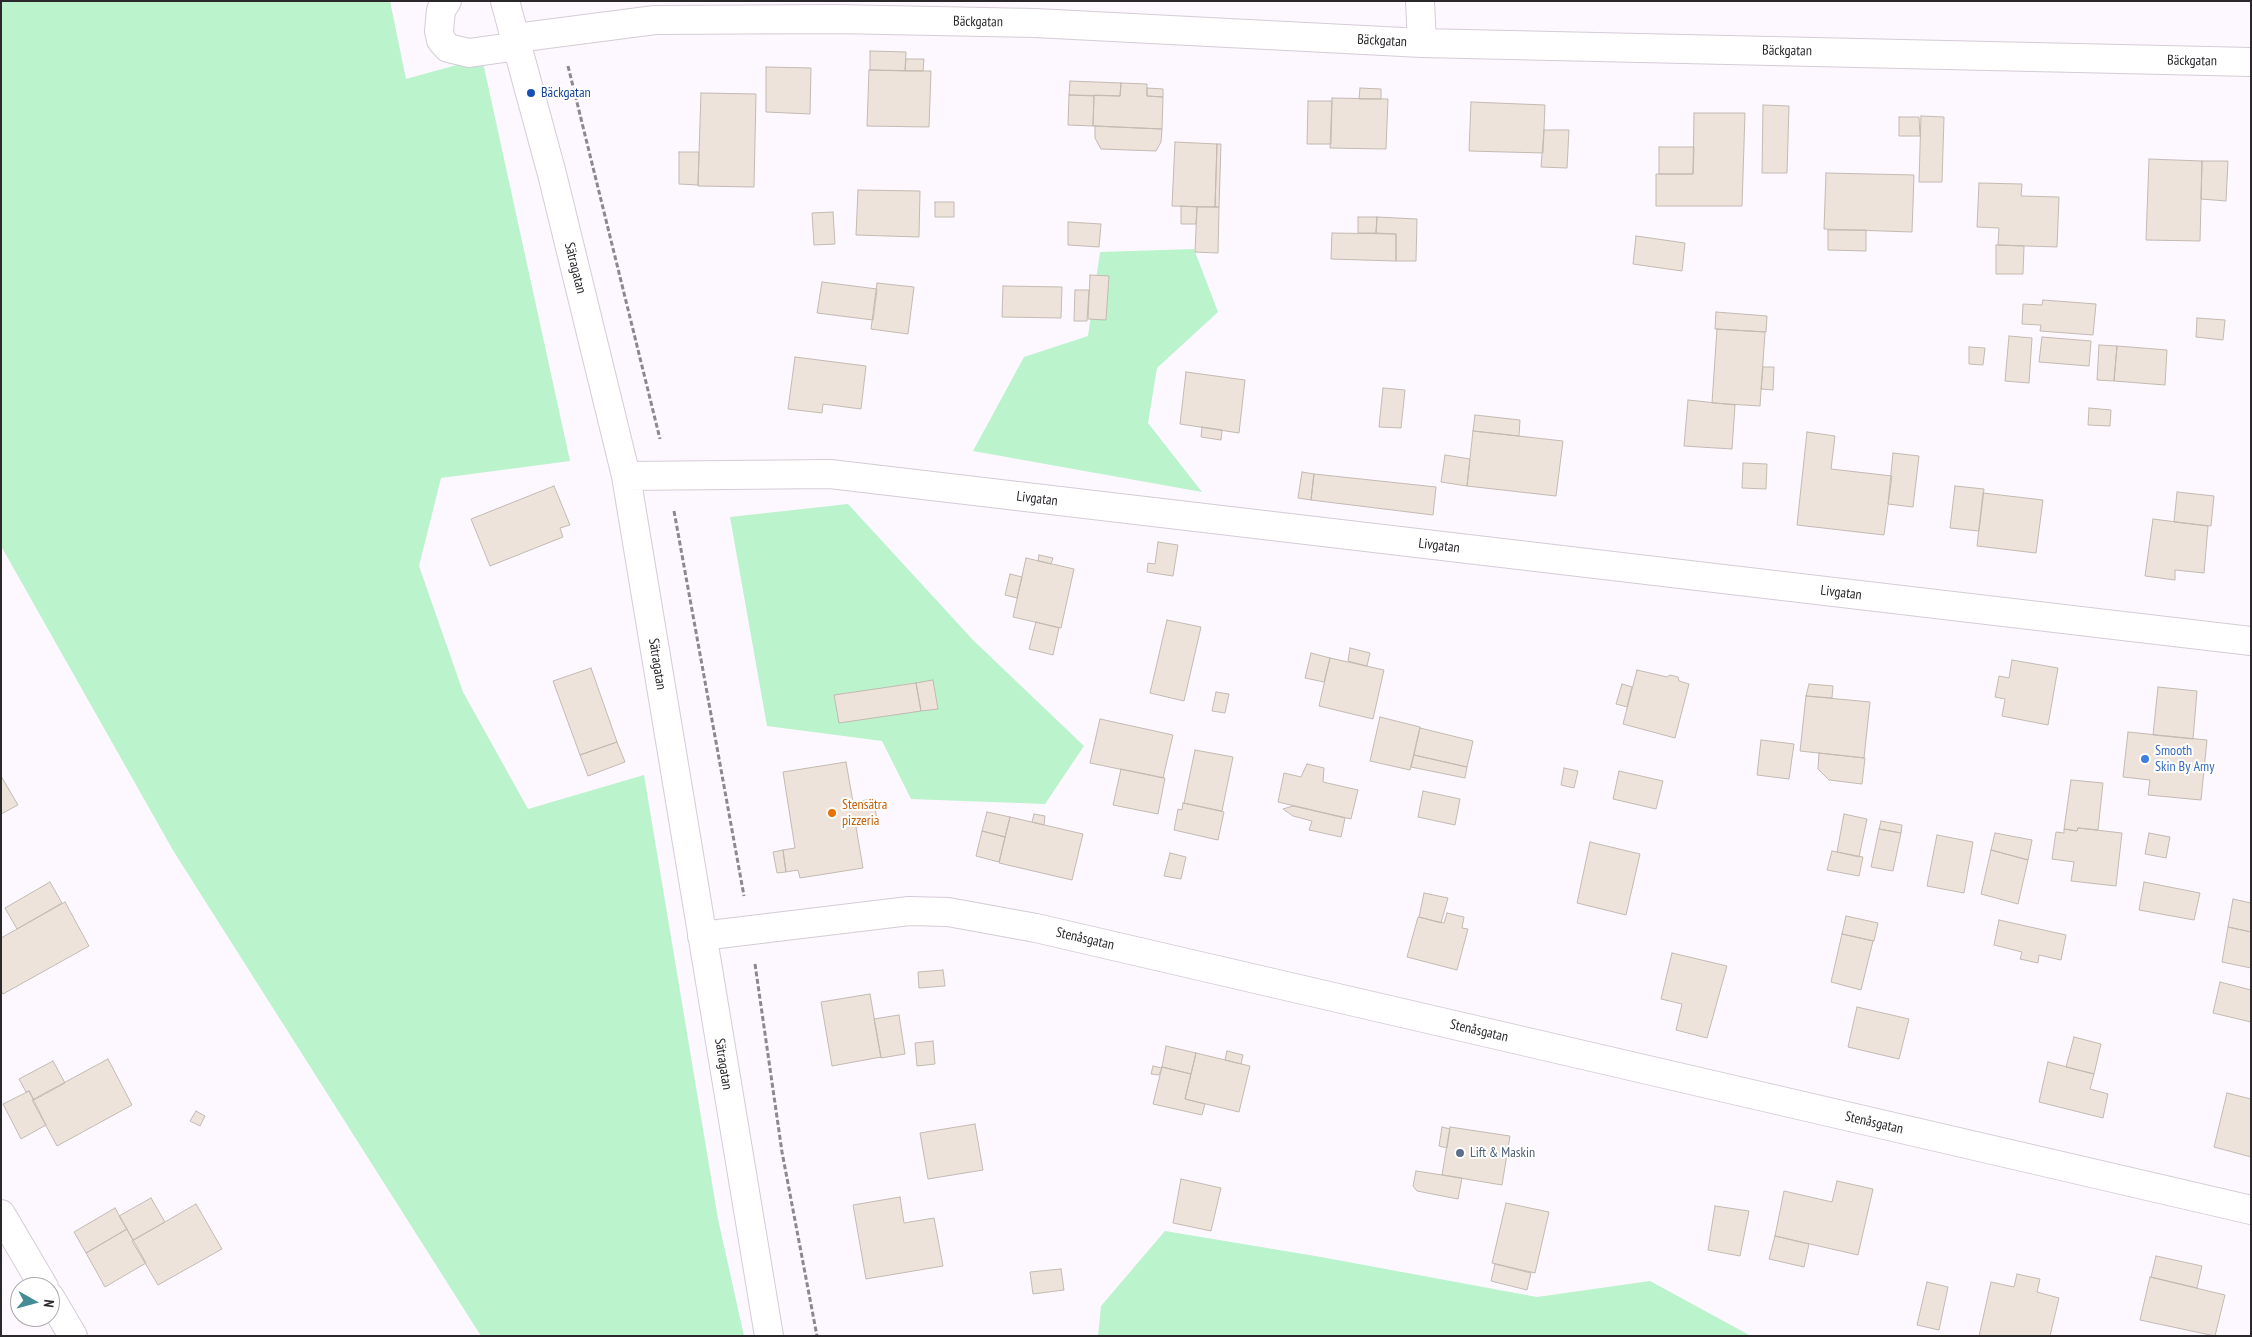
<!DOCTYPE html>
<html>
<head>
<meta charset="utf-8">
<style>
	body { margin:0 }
	#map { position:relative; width:2252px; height:1337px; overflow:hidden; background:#fdf7ff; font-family:"PT Sans Narrow",sans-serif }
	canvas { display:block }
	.frame { position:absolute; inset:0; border:2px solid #2b282c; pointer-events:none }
	.north { position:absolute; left:10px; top:1277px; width:50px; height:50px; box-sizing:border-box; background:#fff; border:1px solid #aaa9ab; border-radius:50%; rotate:97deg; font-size:14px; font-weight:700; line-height:20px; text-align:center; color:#2b282c }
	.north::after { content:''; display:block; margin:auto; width:18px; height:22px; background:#458c94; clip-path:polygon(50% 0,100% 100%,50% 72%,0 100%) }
</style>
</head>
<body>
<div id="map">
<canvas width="2252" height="1337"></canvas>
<div class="frame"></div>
<div class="north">N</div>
</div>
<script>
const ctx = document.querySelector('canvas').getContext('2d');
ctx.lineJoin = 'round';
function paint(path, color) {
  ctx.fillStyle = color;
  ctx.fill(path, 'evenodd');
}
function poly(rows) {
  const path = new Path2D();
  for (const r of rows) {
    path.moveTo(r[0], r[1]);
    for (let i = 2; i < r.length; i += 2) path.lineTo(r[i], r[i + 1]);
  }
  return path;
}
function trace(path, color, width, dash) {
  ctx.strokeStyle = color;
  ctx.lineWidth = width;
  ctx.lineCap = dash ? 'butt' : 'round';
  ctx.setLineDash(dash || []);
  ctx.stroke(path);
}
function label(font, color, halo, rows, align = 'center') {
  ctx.font = font + ' "PT Sans Narrow",sans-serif';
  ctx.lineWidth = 4;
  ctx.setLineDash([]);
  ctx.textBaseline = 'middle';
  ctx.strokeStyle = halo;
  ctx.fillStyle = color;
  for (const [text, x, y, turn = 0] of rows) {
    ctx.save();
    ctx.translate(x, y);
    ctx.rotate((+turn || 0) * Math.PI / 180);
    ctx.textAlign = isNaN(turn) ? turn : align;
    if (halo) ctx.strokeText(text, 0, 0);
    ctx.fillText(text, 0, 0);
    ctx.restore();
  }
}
paint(poly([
	[1,1,390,1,406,79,482,58,570,461,441,478,419,566,463,692,528,809,644,775,718,1219,744,1336,481,1336,174,852,1,546],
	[1194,249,1218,312,1157,368,1148,423,1202,492,973,451,1024,357,1088,336,1100,252],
	[848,504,973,640,1084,746,1045,804,911,799,882,741,767,726,730,517],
	[1165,1231,1321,1257,1537,1297,1650,1281,1751,1336,1098,1336,1101,1306]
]), '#baf3cc');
const building = poly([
	[870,51,906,52,905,71,870,70,870,51],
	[906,59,924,59,923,71,905,71,906,59],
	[766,67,811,68,810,114,766,112,766,67],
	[869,70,931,71,929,127,867,126,869,70],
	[1070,81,1121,83,1120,96,1069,95,1070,81],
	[1121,83,1147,84,1147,96,1163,97,1162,129,1093,126,1094,95,1120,96,1121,83],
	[1147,88,1163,89,1163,97,1147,96,1147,88],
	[1360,88,1381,89,1381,99,1359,99,1360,88],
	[701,93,756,94,754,187,698,186,701,93],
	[1069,95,1094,96,1093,126,1068,125,1069,95],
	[1332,98,1388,99,1386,149,1330,148,1332,98],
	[1308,101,1332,101,1331,144,1307,144,1308,101],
	[1471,102,1545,105,1543,153,1469,151,1471,102],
	[1763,105,1789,106,1787,173,1762,173,1763,105],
	[1694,113,1745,113,1742,206,1656,206,1656,174,1693,174,1694,113],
	[1921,116,1944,117,1942,182,1919,182,1921,116],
	[1899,117,1919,117,1920,136,1899,136,1899,117],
	[1095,126,1162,129,1161,142,1156,151,1101,149,1095,138,1095,126],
	[1544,130,1569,130,1567,168,1541,167,1544,130],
	[1175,142,1217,144,1215,207,1172,206,1175,142],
	[1217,144,1221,144,1219,207,1215,207,1217,144],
	[1659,147,1694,147,1693,174,1659,174,1659,147],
	[679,152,699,152,698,185,679,184,679,152],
	[2149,159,2202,161,2200,241,2146,240,2149,159],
	[2202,161,2228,161,2226,201,2201,199,2202,161],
	[1826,173,1914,175,1912,232,1824,229,1826,173],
	[1979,183,2022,184,2021,196,2059,197,2057,247,1998,245,1999,228,1977,227,1979,183],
	[858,190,920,191,919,237,856,235,858,190],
	[935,202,954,202,954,217,935,217,935,202],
	[1181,206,1197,207,1196,224,1181,224,1181,206],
	[1197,207,1219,207,1218,253,1195,252,1197,207],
	[833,212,835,244,814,245,812,213,833,212],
	[1358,217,1377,217,1376,233,1358,233,1358,217],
	[1377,217,1417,219,1416,261,1396,261,1396,234,1376,233,1377,217],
	[1068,222,1101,224,1099,247,1068,245,1068,222],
	[1828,230,1866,230,1866,251,1828,250,1828,230],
	[1332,233,1396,234,1396,261,1331,259,1332,233],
	[1636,236,1685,243,1682,271,1633,264,1636,236],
	[1996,245,2024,246,2023,274,1996,274,1996,245],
	[1090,275,1109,276,1106,320,1088,319,1090,275],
	[822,282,877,289,873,320,817,313,822,282],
	[877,283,914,287,908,334,871,329,877,283],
	[1003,286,1062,287,1061,318,1002,317,1003,286],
	[1075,290,1089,290,1087,321,1074,321,1075,290],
	[2043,300,2096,304,2093,335,2040,331,2041,325,2022,324,2023,304,2042,305,2043,300],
	[1716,312,1767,316,1766,332,1715,329,1716,312],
	[2197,318,2225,320,2223,340,2196,337,2197,318],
	[1717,329,1765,332,1760,406,1712,403,1717,329],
	[2009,336,2032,338,2029,383,2005,381,2009,336],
	[2042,337,2091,341,2089,366,2039,362,2042,337],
	[2099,345,2117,346,2114,381,2097,380,2099,345],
	[2117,346,2167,350,2165,385,2114,381,2117,346],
	[1969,347,1985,348,1983,365,1969,364,1969,347],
	[795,357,866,366,861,409,823,404,822,413,788,409,795,357],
	[1763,367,1774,367,1773,390,1761,389,1763,367],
	[1186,372,1245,380,1239,433,1180,424,1186,372],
	[1383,388,1405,390,1401,428,1379,427,1383,388],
	[1688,400,1735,405,1732,449,1684,446,1688,400],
	[2089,408,2111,410,2110,426,2088,425,2089,408],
	[1475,415,1520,420,1519,436,1473,431,1475,415],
	[1202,427,1222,430,1221,440,1201,437,1202,427],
	[1473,431,1563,441,1556,496,1467,486,1473,431],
	[1807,432,1835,436,1831,469,1892,476,1884,535,1797,525,1807,432],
	[1893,453,1919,456,1913,507,1888,504,1893,453],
	[1445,455,1470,459,1467,486,1441,482,1445,455],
	[1743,463,1767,464,1766,489,1742,488,1743,463],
	[1302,472,1314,474,1311,500,1298,498,1302,472],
	[1314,474,1436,487,1433,515,1311,500,1314,474],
	[554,486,570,525,560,528,563,537,490,566,471,519,554,486],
	[1955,486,1984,489,1979,531,1950,528,1955,486],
	[2177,492,2214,496,2211,526,2174,522,2177,492],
	[1983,493,2043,500,2036,553,1977,546,1983,493],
	[2153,519,2208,526,2204,573,2175,570,2175,580,2145,576,2153,519],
	[1158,542,1178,545,1173,576,1147,572,1148,563,1155,564,1158,542],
	[1039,555,1053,558,1051,564,1038,561,1039,555],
	[1026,558,1074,569,1061,628,1013,617,1026,558],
	[1010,574,1022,577,1017,598,1005,595,1010,574],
	[1167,620,1201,627,1184,701,1150,693,1167,620],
	[1036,622,1059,628,1053,655,1029,649,1036,622],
	[1350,648,1370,653,1367,666,1348,661,1350,648],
	[1311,653,1330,658,1324,682,1305,678,1311,653],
	[1330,658,1384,670,1373,719,1319,706,1330,658],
	[2012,660,2058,668,2048,725,2002,716,2005,699,1995,697,1999,676,2009,678,2012,660],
	[591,668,617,742,580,755,553,681,591,668],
	[1637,670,1667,677,1670,675,1678,677,1679,681,1689,684,1675,738,1623,724,1637,670],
	[933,680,938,709,921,711,916,683,933,680],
	[916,683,921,711,839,723,834,695,916,683],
	[1622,684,1632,687,1627,707,1616,704,1622,684],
	[1809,684,1833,686,1832,698,1806,696,1809,684],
	[2158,687,2197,691,2193,739,2153,735,2158,687],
	[1216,692,1229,694,1225,713,1212,711,1216,692],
	[1806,696,1870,702,1864,758,1800,751,1806,696],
	[1380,717,1420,727,1410,770,1370,761,1380,717],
	[1100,719,1173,735,1163,778,1090,763,1100,719],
	[1420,728,1473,741,1467,767,1414,755,1420,728],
	[2128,732,2207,740,2201,800,2148,795,2150,780,2123,777,2128,732],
	[1761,740,1794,744,1789,779,1757,775,1761,740],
	[617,742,625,762,588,776,580,755,617,742],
	[1195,750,1233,757,1222,811,1184,803,1195,750],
	[1819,753,1865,758,1862,784,1829,780,1818,769,1819,753],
	[1414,755,1467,767,1465,778,1411,767,1414,755],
	[846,762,853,802,873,799,878,824,856,827,863,868,800,878,798,870,786,872,783,850,795,848,783,772,846,762],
	[1307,764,1324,768,1323,782,1358,790,1351,819,1278,802,1284,773,1301,777,1307,764],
	[1564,768,1578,771,1574,788,1561,785,1564,768],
	[1121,769,1165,778,1158,814,1113,805,1121,769],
	[1619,771,1663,781,1656,809,1613,799,1619,771],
	[1,776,18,805,1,814,1,776],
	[2071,780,2103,783,2098,830,2078,828,2077,831,2064,829,2071,780],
	[1423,791,1460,799,1455,825,1418,817,1423,791],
	[1183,803,1224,812,1218,840,1174,830,1178,809,1182,810,1183,803],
	[1293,806,1345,818,1341,837,1309,830,1312,821,1293,816,1283,809,1293,806],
	[987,812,1010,817,1005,837,982,831,987,812],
	[1034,814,1045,816,1044,825,1032,822,1034,814],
	[1844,814,1867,819,1859,857,1837,852,1844,814],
	[1010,817,1083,834,1072,880,999,863,1010,817],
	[1881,821,1902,825,1901,833,1879,829,1881,821],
	[2078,828,2122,833,2116,886,2071,881,2074,862,2052,859,2056,832,2064,833,2064,829,2077,831,2078,828],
	[1879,829,1901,833,1893,871,1871,867,1879,829],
	[982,831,1005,837,999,862,976,856,982,831],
	[1995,833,2032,840,2028,860,1991,850,1995,833],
	[2149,833,2170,837,2166,858,2145,854,2149,833],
	[1937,835,1973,842,1964,893,1927,886,1937,835],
	[1590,842,1640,854,1626,915,1577,903,1590,842],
	[783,850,786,872,777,873,773,852,783,850],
	[1991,850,2028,860,2018,904,1981,894,1991,850],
	[1832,851,1863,857,1859,876,1827,870,1832,851],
	[1170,853,1186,857,1181,879,1164,876,1170,853],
	[50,882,62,903,17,929,5,908,50,882],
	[2144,882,2200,893,2194,920,2139,910,2144,882],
	[1424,893,1448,898,1441,923,1419,917,1424,893],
	[2233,899,2251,903,2251,932,2228,927,2233,899],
	[65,902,89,946,3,994,1,991,1,938,65,902],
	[1447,913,1464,917,1462,928,1468,929,1457,970,1407,957,1418,917,1444,923,1447,913],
	[1846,916,1878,923,1874,941,1842,934,1846,916],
	[1999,920,2066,935,2061,960,2039,955,2038,963,2020,959,2022,952,1994,945,1999,920],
	[2228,927,2251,932,2251,968,2222,962,2228,927],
	[1842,934,1873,941,1861,990,1831,982,1842,934],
	[1672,953,1727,966,1707,1038,1676,1030,1682,1004,1661,999,1672,953],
	[943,970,945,986,919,988,918,972,943,970],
	[2220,982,2251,990,2251,1022,2213,1013,2220,982],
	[870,994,881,1057,832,1066,821,1002,870,994],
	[1857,1007,1909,1019,1899,1059,1848,1047,1857,1007],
	[899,1015,905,1054,881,1058,874,1019,899,1015],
	[2074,1037,2101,1044,2094,1074,2066,1067,2074,1037],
	[933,1041,935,1064,917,1066,915,1043,933,1041],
	[1166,1046,1196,1053,1191,1074,1162,1067,1166,1046],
	[1227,1051,1243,1055,1241,1064,1225,1060,1227,1051],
	[1196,1053,1250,1066,1239,1112,1185,1099,1196,1053],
	[108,1059,132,1105,57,1146,32,1100,108,1059],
	[53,1061,65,1083,34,1100,29,1091,26,1092,19,1079,53,1061],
	[2048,1062,2094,1074,2090,1089,2108,1094,2103,1118,2039,1102,2048,1062],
	[1153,1066,1162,1068,1159,1075,1151,1074,1153,1066],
	[1162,1067,1191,1074,1185,1099,1205,1104,1202,1115,1153,1104,1162,1067],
	[29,1091,46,1125,21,1139,3,1104,29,1091],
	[2227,1093,2251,1099,2251,1157,2214,1147,2227,1093],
	[196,1111,205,1116,200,1126,190,1121,196,1111],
	[975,1124,983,1170,928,1179,920,1133,975,1124],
	[1442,1127,1450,1129,1447,1148,1439,1146,1442,1127],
	[1450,1127,1510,1136,1502,1185,1442,1175,1450,1127],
	[1416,1171,1462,1178,1458,1199,1417,1191,1413,1186,1416,1171],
	[1181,1179,1221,1188,1211,1231,1173,1223,1181,1179],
	[1837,1181,1873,1189,1858,1255,1775,1236,1784,1191,1832,1202,1837,1181],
	[900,1197,904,1223,934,1218,943,1266,866,1279,853,1205,900,1197],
	[151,1198,165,1222,133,1240,119,1216,151,1198],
	[1506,1203,1549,1212,1535,1273,1492,1263,1506,1203],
	[196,1204,222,1249,158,1285,132,1241,196,1204],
	[1715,1206,1749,1211,1740,1256,1708,1250,1715,1206],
	[115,1208,127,1229,86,1253,74,1232,115,1208],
	[127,1229,146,1263,105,1287,86,1253,127,1229],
	[1775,1236,1809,1244,1804,1267,1769,1259,1775,1236],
	[2156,1256,2202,1266,2197,1288,2151,1277,2156,1256],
	[1495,1264,1531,1273,1527,1290,1491,1281,1495,1264],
	[1061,1269,1064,1290,1033,1294,1030,1272,1061,1269],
	[2017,1274,2040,1279,2037,1292,2059,1298,2050,1336,1979,1336,1991,1282,2014,1287,2017,1274],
	[2150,1277,2225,1295,2215,1336,2140,1320,2150,1277],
	[1927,1282,1948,1287,1939,1330,1917,1325,1927,1282]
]);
paint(building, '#ede3db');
trace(building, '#c3bab2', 1);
const minor = poly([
	[447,1,441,10,439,31,441,40,448,48,469,53,518,46],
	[505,1,552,174,626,476,769,1336],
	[1420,1,1422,43],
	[516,38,655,20,835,19,1035,23,1422,43,2251,62],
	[626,476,830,474,2251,641],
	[702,936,909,911,948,912,1036,928,2251,1210],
	[1,1214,44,1287],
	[50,1297,73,1336]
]);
trace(minor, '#d4ccd6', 30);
trace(poly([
	[568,66,660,439],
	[674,511,744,896],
	[755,964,782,1152,817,1336]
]), '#8c888e', 3, [5, 2.5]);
trace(minor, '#fff', 28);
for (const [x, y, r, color] of [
	[531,93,5,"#1a4fb4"],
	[2145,759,5,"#3f7fe0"],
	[832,813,5,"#e8710a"],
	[1460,1153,5,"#5c6f8a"]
]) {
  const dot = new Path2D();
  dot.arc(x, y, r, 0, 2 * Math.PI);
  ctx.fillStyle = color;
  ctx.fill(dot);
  trace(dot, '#fff', 2);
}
label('14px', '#2b282c', '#fff', [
	["Bäckgatan",978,22,1],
	["Bäckgatan",1382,41,3],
	["Bäckgatan",1787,51,1],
	["Bäckgatan",2192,61,1],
	["Sätragatan",575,268,76],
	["Livgatan",1037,499,7],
	["Livgatan",1439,546,7],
	["Livgatan",1841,593,7],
	["Sätragatan",657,664,81],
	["Stenåsgatan",1085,939,13],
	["Stenåsgatan",1479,1031,13],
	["Sätragatan",723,1064,81],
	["Stenåsgatan",1874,1123,13]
]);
label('14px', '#164399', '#fff', [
	["Bäckgatan",541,93]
], 'left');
label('14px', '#366cbe', '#fff', [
	["Smooth",2155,751],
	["Skin By Amy",2155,767]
], 'left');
label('14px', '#c56008', '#fff', [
	["Stensätra",842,805],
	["pizzeria",842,821]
], 'left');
label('14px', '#4e5e75', '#fff', [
	["Lift & Maskin",1470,1153]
], 'left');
</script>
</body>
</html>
